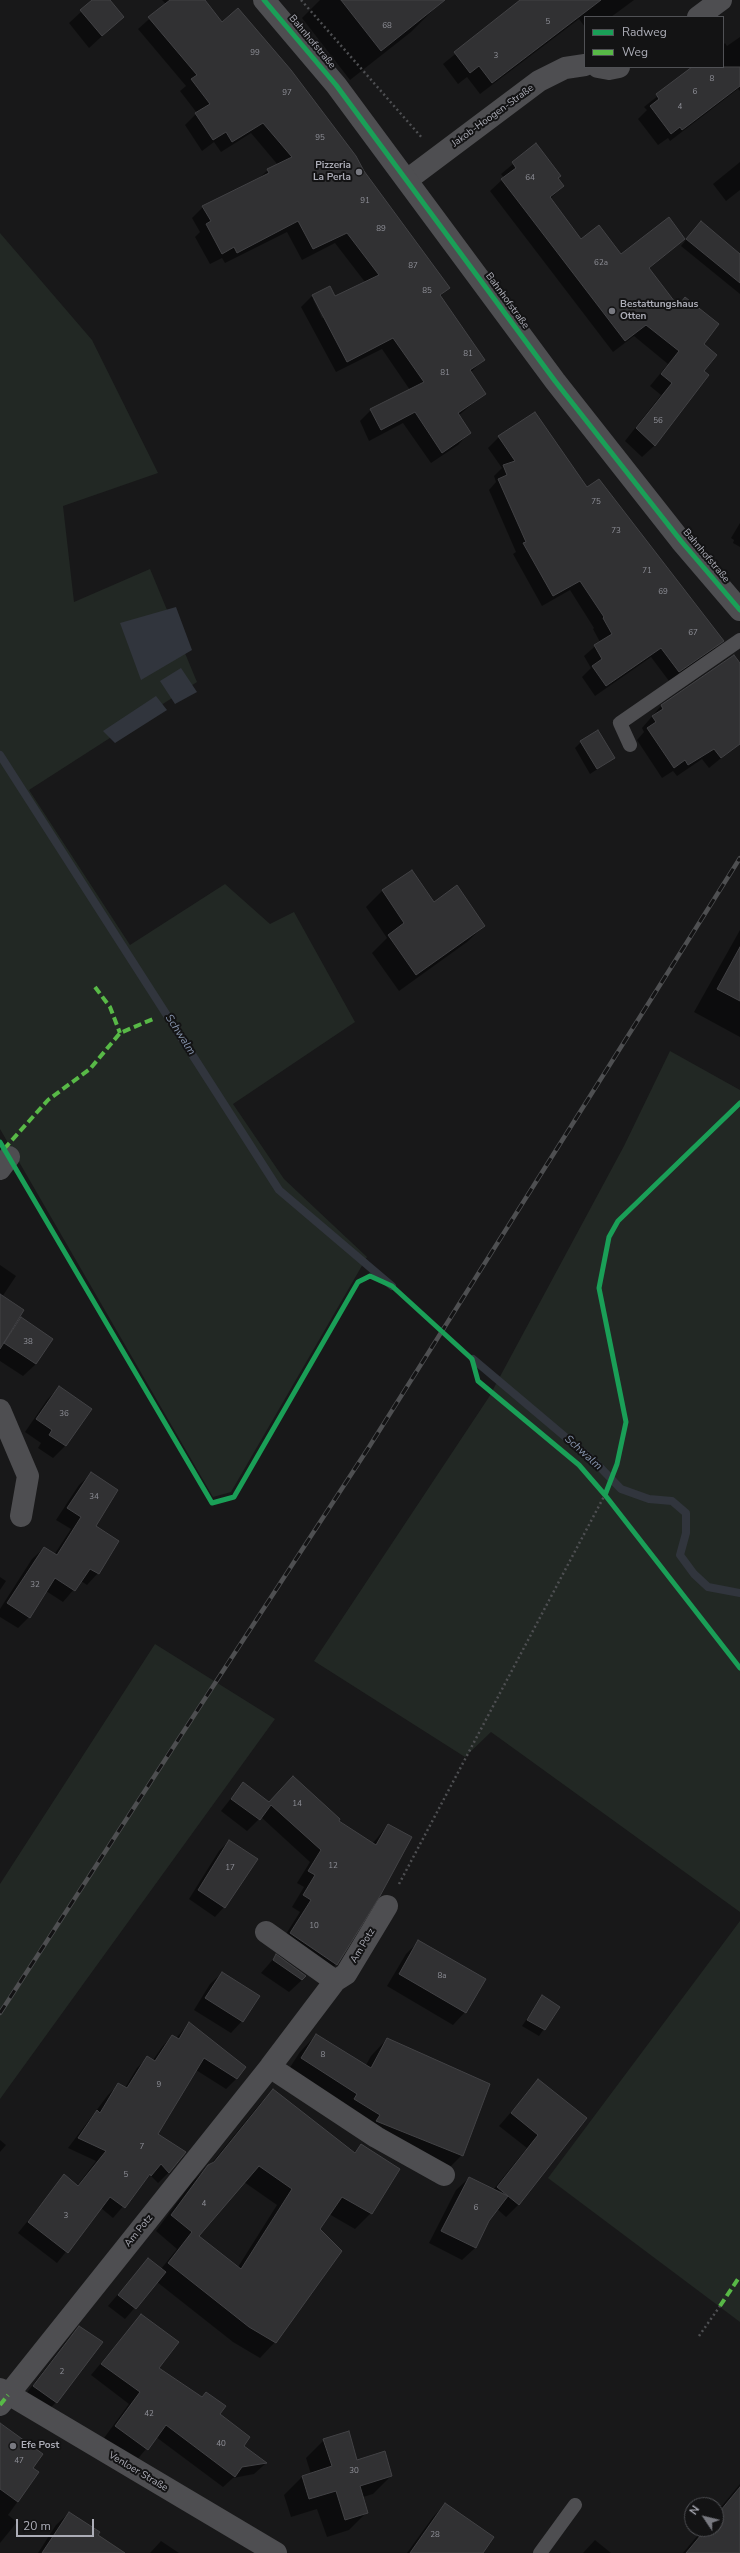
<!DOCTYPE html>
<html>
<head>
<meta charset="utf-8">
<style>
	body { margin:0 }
	#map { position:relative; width:740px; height:2553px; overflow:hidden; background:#181819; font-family:"Nunito Sans",sans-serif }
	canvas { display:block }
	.legend { position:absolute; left:584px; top:16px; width:140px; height:52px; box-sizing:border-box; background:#131314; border:1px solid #505155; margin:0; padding:5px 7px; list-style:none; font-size:12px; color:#acadb7 }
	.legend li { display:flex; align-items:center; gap:8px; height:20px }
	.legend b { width:20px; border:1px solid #505155 }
	.north { position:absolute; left:684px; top:2497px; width:40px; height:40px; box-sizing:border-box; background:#131314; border:1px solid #505155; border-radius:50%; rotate:305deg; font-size:11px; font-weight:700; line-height:16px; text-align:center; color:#acadb7 }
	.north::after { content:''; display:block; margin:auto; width:14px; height:18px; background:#787980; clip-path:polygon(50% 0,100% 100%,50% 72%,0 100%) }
	.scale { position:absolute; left:16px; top:2519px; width:78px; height:18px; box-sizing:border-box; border:2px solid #acadb7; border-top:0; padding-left:5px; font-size:12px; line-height:14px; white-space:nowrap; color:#acadb7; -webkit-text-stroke:3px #131314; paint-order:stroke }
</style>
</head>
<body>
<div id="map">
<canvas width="740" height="2553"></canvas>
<ul class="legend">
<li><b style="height:5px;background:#1a9f57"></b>Radweg</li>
<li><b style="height:5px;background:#58b947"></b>Weg</li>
</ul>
<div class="north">N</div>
<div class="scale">20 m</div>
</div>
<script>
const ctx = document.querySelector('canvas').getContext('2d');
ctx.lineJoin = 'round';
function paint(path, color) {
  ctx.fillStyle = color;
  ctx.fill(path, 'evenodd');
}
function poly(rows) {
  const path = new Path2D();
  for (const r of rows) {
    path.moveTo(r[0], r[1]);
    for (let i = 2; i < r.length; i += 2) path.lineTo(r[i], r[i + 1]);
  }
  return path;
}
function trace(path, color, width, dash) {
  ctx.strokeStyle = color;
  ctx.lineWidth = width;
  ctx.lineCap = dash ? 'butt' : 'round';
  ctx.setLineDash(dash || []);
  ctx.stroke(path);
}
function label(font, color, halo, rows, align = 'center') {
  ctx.font = font + ' "Nunito Sans",sans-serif';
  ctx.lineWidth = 4;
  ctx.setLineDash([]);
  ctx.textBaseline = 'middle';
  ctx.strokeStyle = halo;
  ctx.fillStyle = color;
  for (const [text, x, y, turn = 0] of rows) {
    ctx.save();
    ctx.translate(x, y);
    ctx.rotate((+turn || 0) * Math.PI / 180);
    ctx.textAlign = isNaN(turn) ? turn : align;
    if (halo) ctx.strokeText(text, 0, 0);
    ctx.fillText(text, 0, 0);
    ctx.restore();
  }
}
paint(poly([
	[0,233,92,340,158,473,63,506,74,602,150,569,197,682,29,790,130,945,225,884,270,924,294,912,355,1022,233,1104,284,1179,367,1257,231,1492,213,1497,0,1129],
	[670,1051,740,1090,740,1912,491,1732,465,1757,314,1661,489,1397,624,1146],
	[155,1644,275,1719,0,2099,0,1884],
	[740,1921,740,2322,548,2178]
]), '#222824');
paint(poly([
	[176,607,192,650,141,680,120,623],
	[181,668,197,692,175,704,160,681],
	[156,696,167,710,115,743,103,731]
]), '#31353d');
paint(poly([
	[94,0,109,0,123,17,89,48,69,23],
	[162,0,204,0,222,23,363,171,448,288,440,297,483,360,471,372,484,394,458,416,469,433,458,445,431,463,403,423,369,441,360,421,371,410,410,390,382,349,336,372,301,307,312,296,334,297,365,282,335,243,302,260,287,232,225,263,222,258,210,264,195,237,200,232,192,218,203,207,258,179,268,170,278,165,251,133,221,152,214,142,202,151,185,125,197,113,180,91,186,86,138,29,166,4],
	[313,299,315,299,324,317,322,318],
	[320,0,439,0,441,2,411,32,350,80,302,18],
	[526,0,634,0,611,17,585,17,585,27,579,19,480,94,467,77,458,84,443,64,512,8],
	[740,37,740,91,738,89,670,141,668,138,658,145,638,119,647,110,644,107,694,67,723,67,723,45,725,43,727,46],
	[536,145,563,186,550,199,581,240,621,256,684,239,649,269,677,306,685,298,702,344,703,371,708,375,654,446,642,457,625,441,661,395,650,386,668,364,634,336,613,352,490,191,504,178,501,174],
	[740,162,740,190,726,201,713,184],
	[695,229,740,255,740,294,681,246],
	[535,413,587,489,722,641,712,651,669,681,651,657,595,696,582,677,591,668,584,656,600,642,593,629,594,628,570,590,542,606,513,554,516,552,489,490,496,482,494,476,502,468,488,448,499,437],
	[740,523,740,547,733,543,734,540,731,538],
	[734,656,740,662,740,720,737,745,709,768,702,759,677,776,673,771,662,778,637,740,644,732,642,728,661,706],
	[581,742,614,758,590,774,575,748],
	[383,890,434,903,484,926,467,942,399,991,372,953,387,938,366,907],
	[740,930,740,1037,694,1012],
	[0,1265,16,1276,2,1297,14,1325,21,1319,52,1339,36,1364,23,1376,0,1361],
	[59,1387,91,1409,65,1446,53,1458,38,1448,41,1443,25,1432,47,1400],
	[91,1474,98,1573,87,1585,81,1581,63,1602,46,1591,29,1617,18,1628,0,1617,0,1609,32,1559,44,1548,54,1555,71,1529,56,1520,79,1485],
	[0,1577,6,1581,0,1590],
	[293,1777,338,1821,373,1843,388,1825,336,1964,325,1976,279,1945,300,1912,292,1907,304,1887,297,1883,310,1862,261,1817,247,1831,221,1811,243,1783,268,1803],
	[229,1841,224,1907,215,1917,189,1899,219,1851],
	[419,1941,465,2012,453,2025,387,1986,406,1954],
	[276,1956,302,1980,289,1992,261,1973],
	[222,1973,242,2021,231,2033,194,2010,210,1984],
	[542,1997,559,2007,539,2036,522,2026],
	[189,2024,237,2078,226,2089,196,2070,157,2135,169,2172,158,2183,150,2175,113,2218,101,2208,57,2263,18,2233,64,2176,77,2186,96,2161,68,2148,108,2095,119,2084,125,2088,137,2068,148,2057,153,2060,162,2047,172,2036,176,2038],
	[316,2035,366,2065,371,2056,387,2039,462,2155,445,2172,285,2075,300,2052],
	[538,2081,586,2119,519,2204,506,2217,497,2209,488,2220,475,2248,462,2260,429,2243,456,2190,469,2178,493,2190,527,2148,499,2126],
	[273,2090,353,2153,362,2145,399,2169,371,2213,355,2229,329,2214,319,2229,275,2342,260,2358,233,2342,157,2282,125,2319,108,2306,148,2259,161,2269,177,2249,156,2231,192,2182,210,2165,258,2106],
	[244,2182,277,2205,238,2267,198,2236],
	[0,2140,6,2145,0,2152],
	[141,2315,157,2368,201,2398,206,2393,218,2414,242,2446,265,2464,254,2474,233,2478,223,2487,156,2437,136,2461,104,2438,129,2404,91,2375],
	[79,2327,56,2402,45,2414,22,2399,68,2339],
	[0,2437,38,2473,8,2515,17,2522,0,2543],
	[324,2440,357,2461,391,2476,373,2494,363,2497,367,2512,349,2530,327,2537,317,2509,291,2517,284,2495,302,2477,311,2474,306,2458],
	[740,2484,740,2553,683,2553,703,2529,716,2529,716,2513],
	[445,2504,482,2553,407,2553,433,2517],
	[69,2513,96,2536,123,2553,38,2553,56,2525],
	[595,2540,611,2553,583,2553],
	[161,2541,179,2553,150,2553]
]), '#0007');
trace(poly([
	[0,755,279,1190,392,1286],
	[473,1359,595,1462,621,1489,649,1499,672,1501,686,1513,686,1533,680,1555,694,1574,708,1587,740,1593]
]), '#31353d', 8);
const building = poly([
	[92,0,110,0,124,17,102,36,80,10,92,0],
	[170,0,205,0,222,22,238,8,291,70,356,156,364,171,450,288,440,295,485,360,470,370,486,394,458,413,471,433,442,453,415,412,381,430,370,409,424,382,393,338,347,362,312,295,330,286,335,296,379,275,347,233,313,249,298,221,237,253,234,247,222,254,206,224,211,221,202,206,269,173,267,169,292,157,263,123,232,142,226,132,213,140,195,113,210,104,191,79,197,75,148,17,170,0],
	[341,0,445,0,381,51,341,0],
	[520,0,601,0,492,83,479,66,470,73,454,52,520,0],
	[692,67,740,67,740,86,682,130,680,127,671,134,650,106,659,99,656,94,692,67],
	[536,143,561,176,558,178,564,186,550,197,581,239,599,225,621,254,669,217,685,239,649,268,678,306,685,297,719,324,704,344,717,355,704,371,709,375,655,446,636,428,672,383,661,374,679,351,646,325,625,341,501,179,516,168,512,162,536,143],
	[701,221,740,254,740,283,686,239,701,221],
	[535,412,587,487,599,479,724,641,679,672,661,648,606,686,592,666,602,659,594,645,612,634,603,618,604,617,580,581,553,596,523,543,526,542,498,479,507,475,503,465,515,461,498,436,535,412],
	[734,655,740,663,740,744,721,758,714,749,688,765,685,760,674,768,647,728,656,722,652,716,663,709,661,705,734,655],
	[598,730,615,758,597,769,580,741,598,730],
	[412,870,434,902,457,885,485,926,416,975,388,935,404,923,382,890,412,870],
	[740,947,740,1001,717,989,740,947],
	[0,1294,24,1310,0,1349,0,1294],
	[21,1317,53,1339,36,1364,4,1343,21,1317],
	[59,1386,92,1409,66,1446,49,1435,52,1430,36,1419,59,1386],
	[91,1472,118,1490,96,1526,119,1541,99,1574,90,1569,75,1591,55,1578,30,1618,7,1603,44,1547,57,1555,81,1517,67,1508,91,1472],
	[293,1776,340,1819,339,1821,376,1845,388,1824,412,1837,380,1896,337,1965,290,1933,311,1900,303,1895,315,1875,308,1871,321,1850,271,1805,260,1820,231,1799,243,1782,269,1802,293,1776],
	[229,1840,258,1859,225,1908,198,1890,229,1840],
	[418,1940,486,1979,466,2013,399,1974,418,1940],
	[276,1954,306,1976,302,1980,273,1960,276,1954],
	[222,1972,260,1996,243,2022,205,1998,222,1972],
	[542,1995,560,2007,545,2030,527,2020,542,1995],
	[189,2022,246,2067,237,2079,204,2058,158,2134,186,2152,169,2173,161,2164,151,2176,150,2174,125,2208,110,2197,68,2253,28,2222,64,2174,78,2186,106,2151,78,2138,97,2110,100,2113,118,2083,127,2088,147,2056,155,2061,172,2035,179,2039,189,2022],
	[316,2034,371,2068,387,2038,490,2084,463,2156,376,2121,380,2115,354,2099,357,2094,301,2058,316,2034],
	[538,2079,587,2118,519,2205,508,2196,489,2221,476,2248,441,2231,469,2177,508,2196,497,2187,538,2135,511,2113,538,2079],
	[273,2089,355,2153,361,2144,400,2169,372,2214,342,2197,320,2229,342,2251,276,2343,249,2327,168,2263,192,2232,171,2215,208,2165,214,2162,273,2089],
	[259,2166,292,2189,241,2269,199,2236,259,2166],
	[148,2258,166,2272,136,2309,118,2295,148,2258],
	[141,2314,179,2342,159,2368,202,2397,206,2392,226,2406,220,2414,250,2437,244,2446,267,2463,242,2467,235,2477,166,2425,148,2450,115,2426,140,2392,101,2364,141,2314],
	[79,2326,103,2342,57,2403,33,2386,79,2326],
	[0,2423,43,2454,33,2468,39,2472,18,2502,0,2489,0,2423],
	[349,2431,357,2460,385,2451,392,2476,360,2486,368,2513,345,2520,336,2491,309,2499,302,2476,332,2466,323,2439,349,2431],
	[740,2487,740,2553,686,2553,706,2529,716,2529,716,2516,740,2487],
	[445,2503,494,2537,483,2553,410,2553,445,2503],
	[69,2512,100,2532,98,2535,125,2553,42,2553,69,2512]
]);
paint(building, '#313133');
trace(building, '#424245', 1);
trace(poly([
	[301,0,423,139],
	[399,1884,609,1487,617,1464],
	[699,2336,720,2306]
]), '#4e4f52', 2.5, [2, 3]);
trace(poly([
	[630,745,620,723,740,640],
	[540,2553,575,2505]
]), '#4e4e51', 14);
trace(poly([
	[698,17,721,0],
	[598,67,609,69,619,67],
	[407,180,539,81,565,68,585,65],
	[0,1169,9,1157],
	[0,1410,28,1476,21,1516],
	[266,1932,335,1981],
	[270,2067,376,2137,444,2175],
	[0,2389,276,2553],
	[0,2405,270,2067,335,1981,346,1974,387,1906]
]), '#4e4e51', 22);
trace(poly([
	[264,0,336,85,555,381,681,541,740,610]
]), '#4e4e51', 22);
const rail = poly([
	[0,2013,369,1447,740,858]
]);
trace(rail, '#4e4f51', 4.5);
trace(rail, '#131314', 3, [9]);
trace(poly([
	[95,987,110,1007,120,1033],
	[4,1149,48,1100,90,1069,120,1033,153,1019],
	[720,2306,740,2276],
	[0,2405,8,2395]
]), '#58b947', 4, [8, 4]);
trace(poly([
	[264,0,336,85,555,381,681,541,740,610],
	[0,1142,212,1503,234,1497,358,1282,370,1276,392,1286,472,1359,478,1381,579,1465,605,1495,740,1668],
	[605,1495,617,1464,626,1422,599,1288,609,1237,618,1221,740,1103]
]), '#1a9f57', 5);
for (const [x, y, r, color] of [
	[359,172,4,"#787980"],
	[612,311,4,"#787980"],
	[13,2446,4,"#787980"]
]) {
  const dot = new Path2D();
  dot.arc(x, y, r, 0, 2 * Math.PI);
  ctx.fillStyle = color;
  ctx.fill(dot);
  trace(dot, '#131314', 1.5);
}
label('8px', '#8d8e96', null, [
	["5",548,22],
	["68",387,26],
	["99",255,53],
	["3",496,56],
	["8",712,79],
	["6",695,92],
	["97",287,93],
	["4",680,107],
	["95",320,138],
	["64",530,178],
	["91",365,201],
	["89",381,229],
	["62a",601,263],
	["87",413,266],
	["85",427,291],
	["81",468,354],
	["81",445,373],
	["56",658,421],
	["75",596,502],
	["73",616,531],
	["71",647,571],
	["69",663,592],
	["67",693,633],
	["38",28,1342],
	["36",64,1414],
	["34",94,1497],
	["32",35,1585],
	["14",297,1804],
	["12",333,1866],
	["17",230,1868],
	["10",314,1926],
	["8a",442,1976],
	["8",323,2055],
	["9",159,2085],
	["7",142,2147],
	["5",126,2175],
	["4",204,2204],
	["6",476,2208],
	["3",66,2216],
	["2",62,2372],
	["42",149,2414],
	["40",221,2444],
	["47",19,2461],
	["30",354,2471],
	["28",435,2535]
]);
label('10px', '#acadb7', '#131314', [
	["Bahnhofstraße",312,42,50],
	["Jakob-Hoogen-Straße",493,116,-36],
	["Bahnhofstraße",507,301,54],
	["Bahnhofstraße",706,556,50],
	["Am Potz",363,1946,-59],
	["Am Potz",139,2231,-51],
	["Venloer Straße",138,2472,31]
]);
label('bold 10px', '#acadb7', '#131314', [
	["Pizzeria",351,166,"right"],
	["La Perla",351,178,"right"],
	["Bestattungshaus",620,305],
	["Otten",620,317],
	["Efe Post",21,2446]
], 'left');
label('italic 11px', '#8795ae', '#131314', [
	["Schwalm",180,1035,57],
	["Schwalm",583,1453,42]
]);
</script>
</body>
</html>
